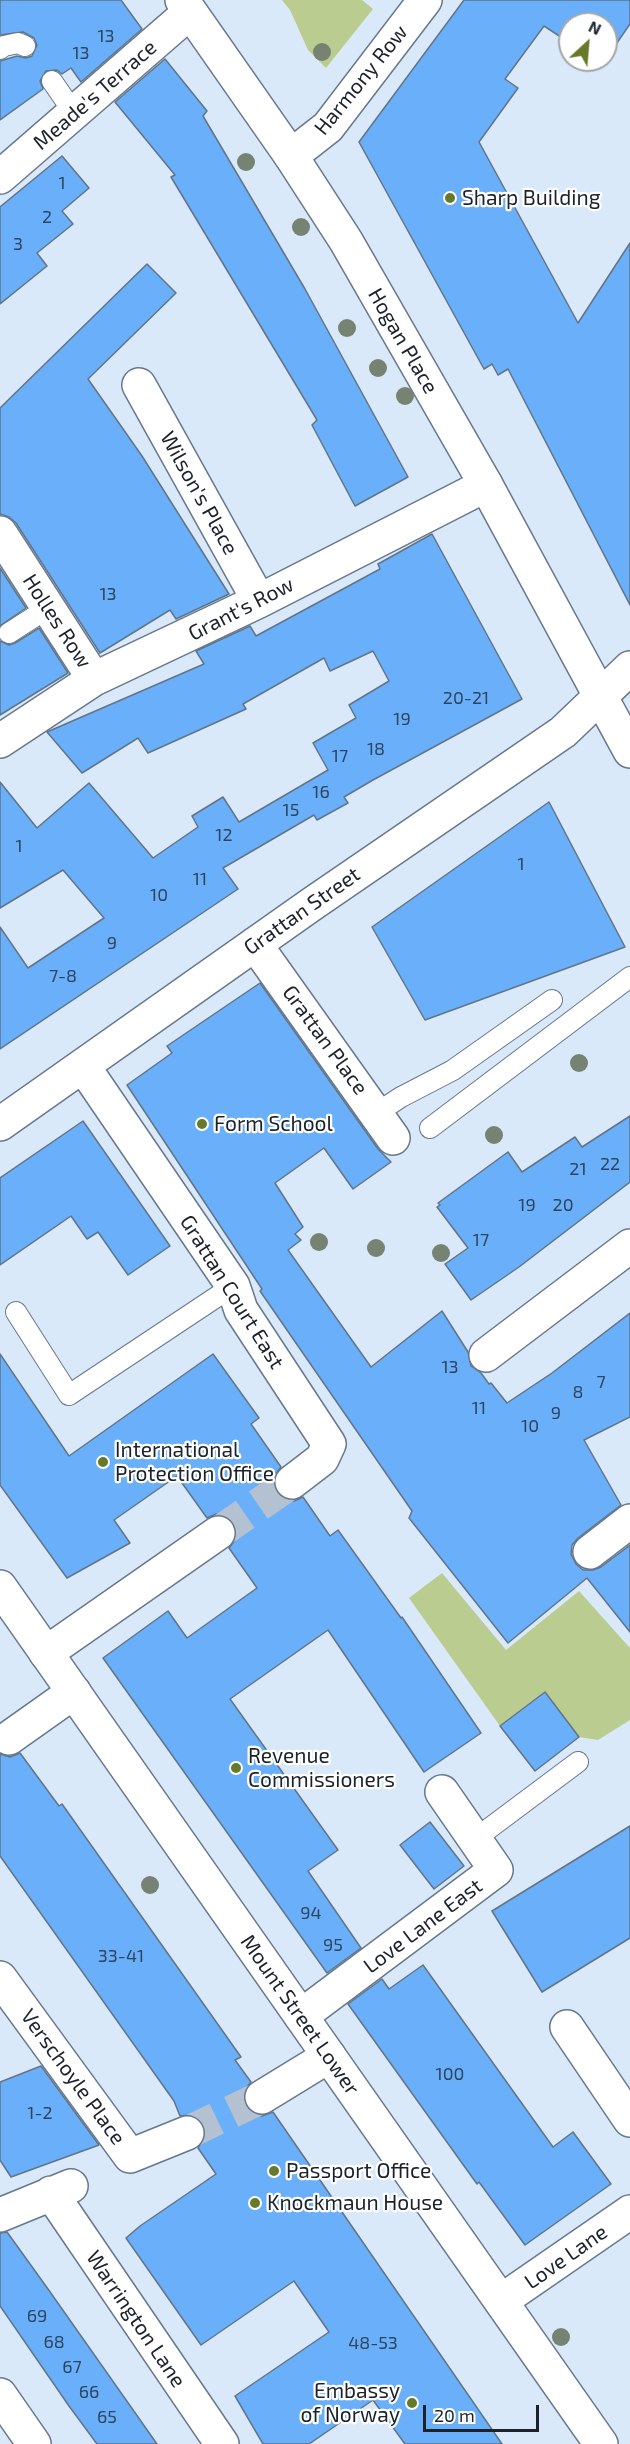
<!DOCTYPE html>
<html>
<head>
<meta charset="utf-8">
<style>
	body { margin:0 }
	#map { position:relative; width:630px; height:2444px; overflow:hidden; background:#d9e9fa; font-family:"Exo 2",sans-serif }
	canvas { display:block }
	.north { position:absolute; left:558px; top:12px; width:60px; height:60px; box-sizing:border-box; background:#fff; border:2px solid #a4a7aa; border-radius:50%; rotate:26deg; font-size:16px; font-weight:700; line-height:24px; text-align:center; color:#1b222a }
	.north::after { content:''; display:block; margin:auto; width:21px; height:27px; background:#677a29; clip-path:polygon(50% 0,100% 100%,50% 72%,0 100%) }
	.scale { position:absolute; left:423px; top:2405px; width:116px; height:27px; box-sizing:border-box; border:3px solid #1b222a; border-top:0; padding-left:8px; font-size:18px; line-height:21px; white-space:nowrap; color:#1b222a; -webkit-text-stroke:4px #fff; paint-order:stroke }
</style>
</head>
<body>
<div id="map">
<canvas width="630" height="2444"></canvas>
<div class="north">N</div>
<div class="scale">20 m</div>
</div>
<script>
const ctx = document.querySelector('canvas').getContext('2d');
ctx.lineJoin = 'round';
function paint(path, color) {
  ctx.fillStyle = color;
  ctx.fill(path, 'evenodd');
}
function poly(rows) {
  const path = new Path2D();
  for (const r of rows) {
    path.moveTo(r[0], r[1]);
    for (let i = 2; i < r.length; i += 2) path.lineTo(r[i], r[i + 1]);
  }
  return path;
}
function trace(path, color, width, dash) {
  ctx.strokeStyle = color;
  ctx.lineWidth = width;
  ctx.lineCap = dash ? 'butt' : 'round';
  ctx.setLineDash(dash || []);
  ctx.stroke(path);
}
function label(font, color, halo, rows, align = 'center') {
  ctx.font = font + ' "Exo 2",sans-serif';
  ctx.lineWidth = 4.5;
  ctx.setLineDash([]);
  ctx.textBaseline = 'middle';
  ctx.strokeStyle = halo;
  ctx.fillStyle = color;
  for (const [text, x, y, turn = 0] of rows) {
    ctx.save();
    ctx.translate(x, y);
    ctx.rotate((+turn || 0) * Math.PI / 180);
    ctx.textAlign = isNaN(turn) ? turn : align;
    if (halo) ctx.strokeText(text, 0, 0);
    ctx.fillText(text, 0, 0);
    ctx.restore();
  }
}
paint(poly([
	[282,0,362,0,373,9,326,68,308,50,290,10],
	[442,1573,506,1650,579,1591,630,1648,630,1720,598,1740,579,1737,544,1692,500,1726,409,1598]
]), '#bbcc91');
const building = poly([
	[0,0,121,0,142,29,81,82,71,68,62,74,57,70,46,71,40,81,43,89,0,120,0,61,17,56,26,58,32,56,37,45,34,38,23,32,0,35,0,0],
	[464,0,630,0,630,24,606,59,606,24,570,24,570,43,544,26,505,79,518,88,479,142,578,323,630,243,630,605,508,369,498,375,492,364,484,369,359,142,464,0],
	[165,59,207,111,203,116,305,289,408,477,355,506,312,425,317,420,171,177,175,175,115,102,165,59],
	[62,156,89,188,62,211,73,224,37,253,47,266,0,304,0,207,62,156],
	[147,264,176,293,88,379,142,456,229,594,176,619,170,610,100,653,16,523,9,517,0,514,0,408,147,264],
	[432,534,522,699,373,780,344,797,348,803,317,820,314,815,223,868,238,889,0,1049,0,927,28,968,104,918,63,870,0,908,0,782,37,828,89,783,153,858,198,827,192,816,223,797,239,822,328,770,313,743,356,718,349,705,389,681,373,651,330,671,324,658,243,704,246,709,148,753,138,738,82,773,47,732,204,664,196,651,250,626,256,636,380,569,378,564,432,534],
	[0,568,26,608,0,626,0,568],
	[39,628,68,673,0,715,0,641,9,645,15,643,39,628],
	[549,802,625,947,425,1020,372,927,549,802],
	[260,983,378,1149,391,1162,353,1189,324,1148,275,1183,303,1227,295,1234,301,1240,288,1250,371,1367,442,1311,468,1352,471,1366,481,1373,489,1384,491,1383,507,1403,552,1373,630,1313,630,1417,584,1440,621,1505,578,1538,572,1545,571,1554,576,1564,583,1570,593,1570,601,1567,630,1545,630,1632,587,1578,508,1643,409,1518,412,1511,260,1291,262,1289,127,1085,172,1053,167,1046,260,983],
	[630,1116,630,1182,519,1267,471,1300,445,1264,468,1248,437,1207,440,1205,438,1203,508,1152,522,1172,575,1137,582,1147,630,1116],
	[83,1121,170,1246,128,1275,98,1232,87,1239,71,1216,0,1265,0,1178,83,1121],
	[0,1354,69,1456,213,1354,259,1418,251,1424,281,1467,275,1475,274,1485,277,1493,285,1499,294,1501,303,1497,330,1536,338,1530,401,1618,402,1617,481,1733,424,1772,328,1630,230,1699,338,1850,308,1871,361,1948,327,1973,103,1658,168,1611,187,1638,257,1588,229,1548,235,1540,237,1532,234,1523,225,1516,216,1514,207,1518,177,1476,114,1520,130,1543,67,1578,0,1485,0,1354],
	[545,1692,579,1737,535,1771,500,1726,545,1692],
	[20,1753,59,1806,62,1804,241,2057,235,2060,251,2082,245,2089,243,2097,246,2107,254,2114,262,2116,273,2112,502,2444,405,2444,373,2400,309,2444,263,2444,235,2396,329,2332,294,2281,201,2345,126,2238,140,2226,216,2174,198,2148,205,2136,204,2125,198,2118,190,2115,180,2116,174,2101,0,1856,0,1754,10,1757,20,1753],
	[430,1822,464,1866,434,1889,400,1845,430,1822],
	[630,1826,630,1938,542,1992,492,1911,630,1826],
	[423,1965,553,2147,573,2132,611,2184,525,2245,479,2182,477,2184,348,2004,382,1979,389,1989,423,1965],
	[41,2066,99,2145,11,2177,0,2160,0,2082,41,2066],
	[7,2232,48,2289,157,2444,97,2444,69,2406,0,2306,0,2233,7,2232]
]);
paint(building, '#6aaffa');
trace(building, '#627487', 1.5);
trace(poly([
	[218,1533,292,1482],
	[187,2133,262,2097]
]), '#b3c1d0', 33, [33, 16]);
const service = poly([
	[0,49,4,46,18,43,25,46],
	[52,81,74,113],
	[9,633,48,608],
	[377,1113,401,1097,453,1070,552,1000],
	[430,1128,630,977],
	[16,1312,69,1395,233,1286],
	[475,1839,578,1762]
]);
const minor = poly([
	[291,156,328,127,425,0],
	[0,177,190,12],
	[139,385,259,601],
	[0,533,94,679],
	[0,741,94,679,259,601,486,485],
	[255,944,393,1138],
	[83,1066,233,1286,241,1310,329,1444,322,1459,292,1482],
	[0,1124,312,904,563,732,630,668],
	[486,1355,630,1246],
	[590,1552,630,1521],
	[46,1653,218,1533],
	[9,1738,74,1692],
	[0,1978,130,2156,187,2133],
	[301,2016,496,1870,442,1792],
	[567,2027,630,2120],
	[262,2097,329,2056],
	[51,2193,222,2444],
	[0,2215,71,2186],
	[501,2301,630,2212],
	[0,2395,34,2444]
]);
const secondary = poly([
	[182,0,291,156,346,241,486,485,630,751],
	[0,1587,601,2444]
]);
trace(service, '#67788c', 22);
trace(minor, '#67788c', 36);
trace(secondary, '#67788c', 36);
trace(service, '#fff', 20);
trace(minor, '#fff', 33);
trace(secondary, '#fff', 33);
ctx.fillStyle = '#768272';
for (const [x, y] of [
	[322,52],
	[246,162],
	[301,227],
	[347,328],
	[378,368],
	[405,396],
	[579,1063],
	[494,1135],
	[319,1242],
	[376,1248],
	[441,1253],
	[150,1885],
	[561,2337]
]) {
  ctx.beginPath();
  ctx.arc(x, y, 9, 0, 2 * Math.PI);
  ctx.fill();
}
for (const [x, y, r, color] of [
	[450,198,6,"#677a29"],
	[202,1124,6,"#677a29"],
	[103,1462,6,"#677a29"],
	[236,1768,6,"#677a29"],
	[274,2171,6,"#677a29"],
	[255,2203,6,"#677a29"],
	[412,2403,6,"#677a29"]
]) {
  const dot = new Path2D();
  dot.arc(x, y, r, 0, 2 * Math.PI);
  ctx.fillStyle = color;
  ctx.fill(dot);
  trace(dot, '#fff', 2);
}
label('18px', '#2f455e', null, [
	["13",106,36],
	["13",81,53],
	["1",62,183],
	["2",47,217],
	["3",18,244],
	["13",108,594],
	["20-21",466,698],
	["19",402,719],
	["18",376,749],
	["17",340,756],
	["16",321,792],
	["15",291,810],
	["12",224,835],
	["1",19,846],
	["1",521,864],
	["11",200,879],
	["10",159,895],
	["9",112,943],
	["7-8",63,976],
	["22",610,1164],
	["21",578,1169],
	["19",527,1205],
	["20",563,1205],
	["17",481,1240],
	["13",450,1367],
	["7",601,1382],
	["8",578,1392],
	["11",479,1408],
	["9",556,1413],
	["10",530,1426],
	["94",311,1913],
	["95",333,1945],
	["33-41",121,1956],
	["100",450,2074],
	["1-2",40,2113],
	["69",37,2316],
	["68",54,2342],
	["48-53",373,2343],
	["67",72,2367],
	["66",89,2392],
	["65",107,2417]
]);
label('21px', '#1b222a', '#fff', [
	["Harmony Row",361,80,-51],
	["Meade's Terrace",95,95,-41],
	["Hogan Place",403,341,60],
	["Wilson's Place",199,493,61],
	["Grant's Row",241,609,-27],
	["Holles Row",57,621,57],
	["Grattan Street",302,911,-35],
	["Grattan Place",325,1040,54],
	["Grattan Court East",232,1292,58],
	["Love Lane East",423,1926,-37],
	["Mount Street Lower",300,2015,55],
	["Verschoyle Place",73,2077,54],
	["Love Lane",566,2257,-35],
	["Warrington Lane",136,2319,56]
]);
label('21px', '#1b222a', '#fff', [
	["Sharp Building",462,198],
	["Form School",214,1124],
	["International",115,1450],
	["Protection Office",115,1474],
	["Revenue",248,1756],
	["Commissioners",248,1780],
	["Passport Office",286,2171],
	["Knockmaun House",267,2203],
	["Embassy",400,2391,"right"],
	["of Norway",400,2415,"right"]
], 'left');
</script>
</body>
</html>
